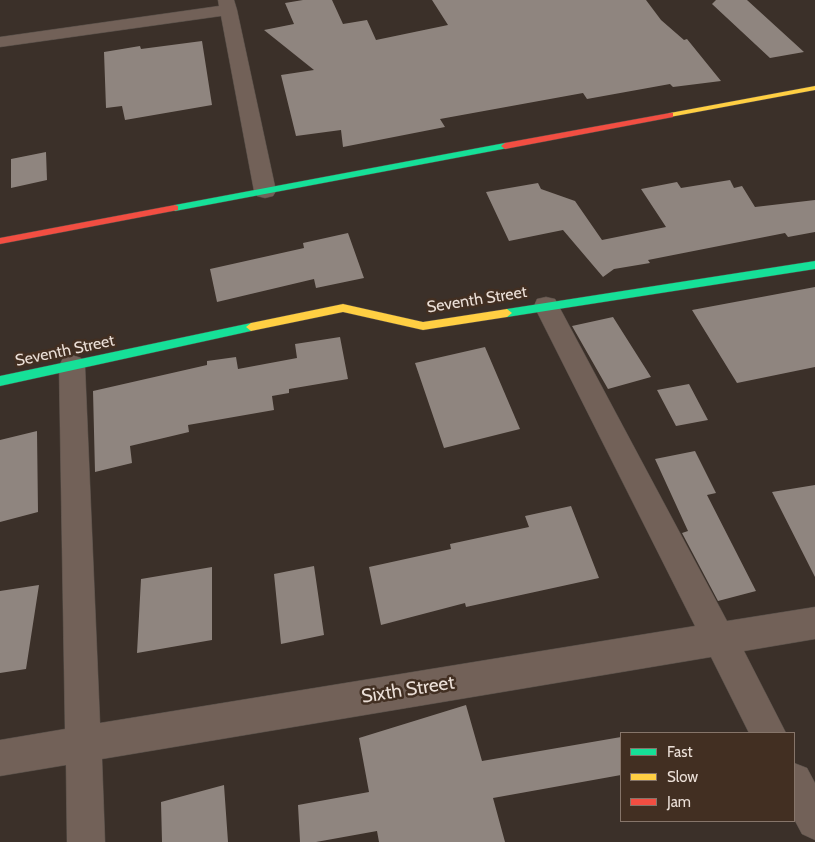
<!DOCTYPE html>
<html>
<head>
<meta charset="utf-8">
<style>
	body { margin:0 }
	#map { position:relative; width:815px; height:842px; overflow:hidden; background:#3b3029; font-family:Cabin,sans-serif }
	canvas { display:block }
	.legend { position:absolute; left:620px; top:732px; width:175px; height:90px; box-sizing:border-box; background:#422f22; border:1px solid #86756a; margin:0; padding:6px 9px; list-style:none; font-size:15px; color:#ebdfd7 }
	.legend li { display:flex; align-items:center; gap:10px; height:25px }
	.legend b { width:25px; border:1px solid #86756a }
</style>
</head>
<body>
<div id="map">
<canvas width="815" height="842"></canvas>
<ul class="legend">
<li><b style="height:6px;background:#16e098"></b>Fast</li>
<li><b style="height:6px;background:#ffcf43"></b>Slow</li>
<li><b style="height:6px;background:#f24e42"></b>Jam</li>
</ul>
</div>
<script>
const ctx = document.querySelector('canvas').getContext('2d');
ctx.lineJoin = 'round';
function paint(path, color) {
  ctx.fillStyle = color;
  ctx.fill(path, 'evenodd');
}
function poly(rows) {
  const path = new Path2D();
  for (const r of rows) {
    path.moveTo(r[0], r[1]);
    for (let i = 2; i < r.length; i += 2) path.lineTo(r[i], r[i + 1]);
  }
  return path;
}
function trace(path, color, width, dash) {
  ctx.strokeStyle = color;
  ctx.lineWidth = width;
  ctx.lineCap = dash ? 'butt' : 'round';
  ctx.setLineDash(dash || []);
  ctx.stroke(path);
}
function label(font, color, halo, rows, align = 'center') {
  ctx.font = font + ' Cabin,sans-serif';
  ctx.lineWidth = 5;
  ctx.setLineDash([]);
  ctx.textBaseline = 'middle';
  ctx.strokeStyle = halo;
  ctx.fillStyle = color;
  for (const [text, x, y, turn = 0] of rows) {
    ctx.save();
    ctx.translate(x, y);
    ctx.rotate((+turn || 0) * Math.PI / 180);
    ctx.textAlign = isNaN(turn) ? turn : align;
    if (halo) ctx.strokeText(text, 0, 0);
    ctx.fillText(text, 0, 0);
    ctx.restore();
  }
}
paint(poly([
	[303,0,332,0,343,24,367,20,376,40,448,25,432,0,646,0,661,20,684,40,687,39,721,81,673,87,670,84,587,99,583,93,440,119,445,127,343,147,341,130,296,136,281,75,314,70,264,30,294,24,285,3],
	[716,0,747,0,804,52,770,58,712,4],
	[202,41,212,105,125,120,122,106,106,108,104,52,140,46,141,49],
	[46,152,47,180,11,188,11,159],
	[730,180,734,188,742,186,755,207,815,200,815,232,788,237,785,233,648,260,650,263,614,269,603,277,563,230,509,241,486,192,538,183,541,189,575,201,602,240,666,227,641,189,677,182,681,188],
	[348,233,364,278,316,288,314,279,217,302,210,269,304,248,303,243],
	[815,287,815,367,737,383,692,310],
	[613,317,651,377,608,389,572,326],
	[340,337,348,379,289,389,289,393,272,396,274,410,188,425,189,432,130,446,132,463,95,472,93,391,207,365,207,361,236,357,238,369,297,358,295,344],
	[485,347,520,429,444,448,415,363],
	[689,384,708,420,676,426,657,390],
	[37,431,38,512,0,522,0,440],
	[695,451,716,493,707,495,756,591,718,601,682,533,688,531,655,459],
	[815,485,815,577,772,492],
	[571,506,599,578,466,607,465,603,381,625,369,567,451,549,450,544,529,527,525,516],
	[314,566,324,635,281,644,274,574],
	[212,567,212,640,137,653,141,579],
	[39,585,26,669,0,673,0,591],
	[466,705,482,761,621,737,621,775,493,798,505,842,379,842,377,831,316,842,300,842,298,805,369,792,359,738],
	[224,785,228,842,162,842,161,802]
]), '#8f857f');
const street = poly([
	[218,0,234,0,237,10,276,191,273,196,265,198,257,196,254,191,221,16,0,47,0,37,219,6,218,0],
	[546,297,555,299,727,621,815,607,815,639,744,651,786,733,749,733,711,657,102,759,105,842,67,842,66,765,0,776,0,740,65,729,59,366,63,358,72,355,81,358,85,366,100,723,695,626,534,306,537,299,546,297],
	[794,763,807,768,815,783,815,840,802,834,794,819,794,763]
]);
const fast = poly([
	[505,143,508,144,508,148,175,211,171,208,175,205,505,143],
	[815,261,815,269,507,317,502,313,507,309,815,261],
	[251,323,256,327,251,331,0,386,0,376,251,323]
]);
const slow = poly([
	[815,86,815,90,670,117,666,115,670,113,815,86],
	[343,304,423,322,507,309,512,313,507,317,423,330,343,312,251,331,246,327,251,323,343,304]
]);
const jam = poly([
	[670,113,673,113,673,117,505,149,501,146,505,143,670,113],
	[175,205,178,206,178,210,0,244,0,238,175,205]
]);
trace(street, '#554d47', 1);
trace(fast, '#554d47', 1);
trace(slow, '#554d47', 1);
trace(jam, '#554d47', 1);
paint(street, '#726158');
paint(fast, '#16e098');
paint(slow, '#ffcf43');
paint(jam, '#f24e42');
label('16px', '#ebdfd7', '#422f22', [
	["Seventh Street",477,300,-9],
	["Seventh Street",65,351,-12]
]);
label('19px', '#ebdfd7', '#422f22', [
	["Sixth Street",408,690,-9]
]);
</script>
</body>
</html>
